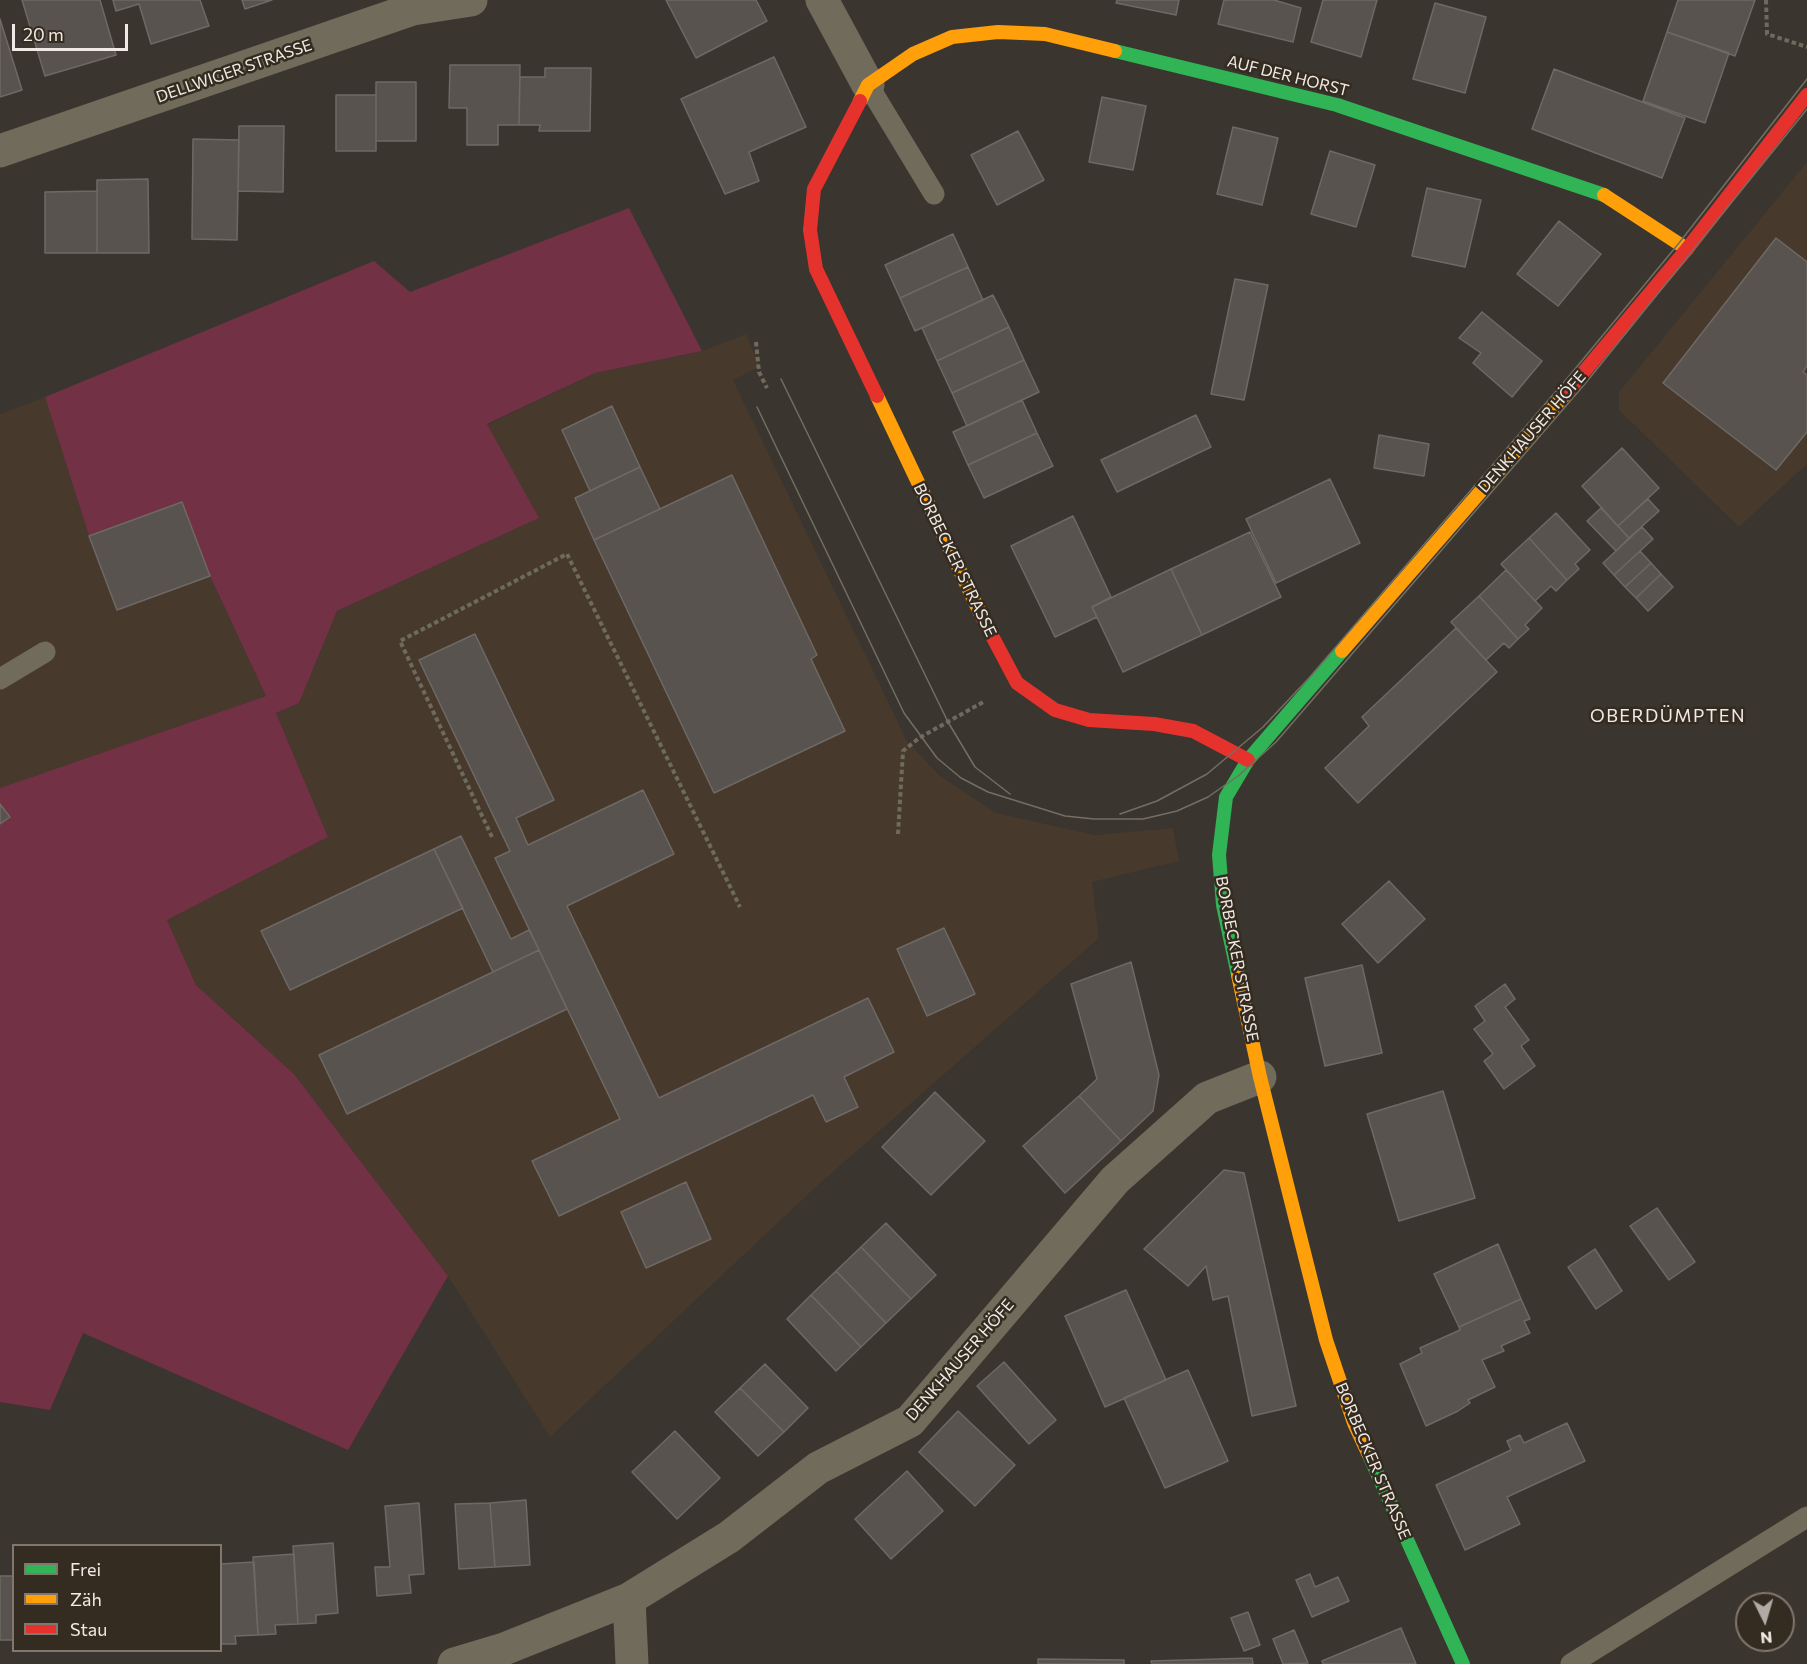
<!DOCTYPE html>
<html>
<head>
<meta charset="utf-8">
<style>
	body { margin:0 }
	#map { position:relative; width:1807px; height:1664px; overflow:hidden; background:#3a352f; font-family:Commissioner,sans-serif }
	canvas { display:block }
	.legend { position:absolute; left:12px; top:1544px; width:210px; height:108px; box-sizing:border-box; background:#342b21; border:2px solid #80776f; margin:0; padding:8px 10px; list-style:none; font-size:18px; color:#f1eae4 }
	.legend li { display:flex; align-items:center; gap:12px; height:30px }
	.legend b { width:30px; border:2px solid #80776f }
	.north { position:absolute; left:1735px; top:1592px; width:60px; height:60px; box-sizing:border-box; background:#342b21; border:2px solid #80776f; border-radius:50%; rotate:175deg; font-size:16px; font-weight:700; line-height:24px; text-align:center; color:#f1eae4 }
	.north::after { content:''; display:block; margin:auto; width:21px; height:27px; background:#b1aba5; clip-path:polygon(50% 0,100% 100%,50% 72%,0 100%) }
	.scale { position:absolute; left:12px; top:24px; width:116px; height:27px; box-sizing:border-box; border:3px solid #f1eae4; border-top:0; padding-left:8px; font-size:18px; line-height:21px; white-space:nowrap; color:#f1eae4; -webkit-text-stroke:4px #342b21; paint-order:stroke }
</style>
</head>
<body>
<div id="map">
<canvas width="1807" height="1664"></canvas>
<ul class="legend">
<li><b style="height:8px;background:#30b455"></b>Frei</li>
<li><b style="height:8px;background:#ff9f0a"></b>Zäh</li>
<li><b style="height:8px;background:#e5322d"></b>Stau</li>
</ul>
<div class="north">N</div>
<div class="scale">20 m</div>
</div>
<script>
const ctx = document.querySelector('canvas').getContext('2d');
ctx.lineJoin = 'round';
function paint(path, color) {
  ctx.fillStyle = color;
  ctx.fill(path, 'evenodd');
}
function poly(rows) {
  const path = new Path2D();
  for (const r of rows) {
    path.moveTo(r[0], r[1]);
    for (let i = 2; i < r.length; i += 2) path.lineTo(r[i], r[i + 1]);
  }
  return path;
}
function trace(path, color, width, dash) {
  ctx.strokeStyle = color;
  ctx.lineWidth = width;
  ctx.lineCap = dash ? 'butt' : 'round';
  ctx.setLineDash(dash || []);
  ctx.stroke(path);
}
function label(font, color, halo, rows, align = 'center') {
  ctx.font = font + ' Commissioner,sans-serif';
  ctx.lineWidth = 5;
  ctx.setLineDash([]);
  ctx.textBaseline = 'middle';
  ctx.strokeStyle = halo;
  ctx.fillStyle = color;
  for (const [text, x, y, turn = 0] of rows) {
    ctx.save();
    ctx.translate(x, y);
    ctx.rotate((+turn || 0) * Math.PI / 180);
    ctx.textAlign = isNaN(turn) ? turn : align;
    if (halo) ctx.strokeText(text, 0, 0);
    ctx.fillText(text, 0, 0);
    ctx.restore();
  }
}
paint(poly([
	[1807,162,1807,464,1739,527,1619,410,1619,392],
	[746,334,760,367,733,380,907,741,940,776,996,813,1095,835,1173,828,1179,861,1092,882,1099,938,818,1185,550,1437,448,1276,294,1074,196,985,167,920,328,837,276,713,299,703,337,611,539,518,487,425,595,373,702,351],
	[45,397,89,536,182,502,210,576,266,696,0,788,0,414]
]), '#47392b');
paint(poly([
	[629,208,702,351,595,373,487,424,539,518,337,611,299,703,276,713,328,837,167,920,196,985,294,1074,448,1276,348,1450,83,1333,50,1410,0,1402,0,788,266,696,210,576,182,502,89,536,45,397,374,261,410,292]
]), '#723145');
const building = poly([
	[22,0,100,0,116,55,45,76,22,0],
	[113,0,200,0,209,26,151,44,139,4,116,11,113,0],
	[242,0,272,0,245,9,242,0],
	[666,0,756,0,767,21,696,58,666,0],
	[1117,0,1179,0,1176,15,1116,3,1117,0],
	[1224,0,1274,0,1301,8,1293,42,1218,24,1224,0],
	[1323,0,1377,0,1361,57,1311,42,1323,0],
	[1678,0,1755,0,1735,56,1667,32,1678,0],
	[1435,3,1486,17,1465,93,1413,79,1435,3],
	[0,19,22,90,0,97,0,19],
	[1667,32,1729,53,1705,123,1643,101,1667,32],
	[774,57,806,127,749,152,759,181,725,194,681,99,774,57],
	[450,65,520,65,519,125,498,125,498,145,467,145,467,108,449,108,450,65],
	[545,68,591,68,590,131,539,131,540,125,519,125,520,77,545,77,545,68],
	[1554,69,1685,118,1662,178,1532,129,1554,69],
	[376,82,416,82,416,141,376,141,376,82],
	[336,95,376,95,376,151,336,151,336,95],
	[1102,97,1146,106,1133,170,1089,162,1102,97],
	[239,126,284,126,283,192,238,191,239,126],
	[1233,127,1278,138,1262,205,1217,194,1233,127],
	[1018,131,1044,180,997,205,971,155,1018,131],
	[193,139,239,140,237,240,192,239,193,139],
	[1330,151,1375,165,1356,227,1311,214,1330,151],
	[148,179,149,253,97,253,97,180,148,179],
	[1427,188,1481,200,1465,267,1412,256,1427,188],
	[97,191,97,253,45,253,45,192,97,191],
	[1559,221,1601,254,1558,306,1517,274,1559,221],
	[953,234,968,267,900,298,885,265,953,234],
	[1776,238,1807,262,1807,366,1803,372,1807,375,1807,432,1776,470,1663,383,1776,238],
	[968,267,983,300,915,331,900,298,968,267],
	[1235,279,1268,285,1244,400,1211,394,1235,279],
	[993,295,1009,327,937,361,922,328,993,295],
	[1482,312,1542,361,1512,397,1473,363,1481,353,1459,338,1482,312],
	[1009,327,1024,360,952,393,937,361,1009,327],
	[1024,360,1039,392,967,426,952,393,1024,360],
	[1022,400,1037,433,968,465,953,432,1022,400],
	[612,406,640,467,590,491,562,430,612,406],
	[1196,415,1211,447,1117,492,1101,460,1196,415],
	[1037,433,1053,466,984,498,968,465,1037,433],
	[1379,435,1429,444,1424,476,1374,468,1379,435],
	[1622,448,1659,488,1618,526,1582,486,1622,448],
	[640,467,660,509,594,540,575,498,640,467],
	[732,475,817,655,811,659,845,731,714,793,594,540,732,475],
	[1330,479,1360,543,1276,583,1246,519,1330,479],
	[1648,499,1659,511,1629,538,1618,526,1648,499],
	[182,502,210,576,117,610,89,536,182,502],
	[1601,508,1629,538,1616,551,1587,521,1601,508],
	[1556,513,1590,550,1575,564,1579,569,1567,580,1529,538,1556,513],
	[1073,516,1111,597,1092,607,1097,617,1055,637,1011,546,1073,516],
	[1642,527,1653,539,1614,575,1603,563,1642,527],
	[1250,532,1281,597,1202,635,1171,569,1250,532],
	[1529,538,1567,580,1556,591,1551,586,1535,601,1501,564,1529,538],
	[1640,551,1651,563,1625,587,1614,575,1640,551],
	[1651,563,1661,574,1636,598,1625,587,1651,563],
	[1171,569,1202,635,1123,672,1092,607,1171,569],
	[1506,570,1542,608,1525,625,1529,629,1518,639,1479,596,1506,570],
	[1661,574,1673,587,1648,611,1636,598,1661,574],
	[1479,596,1518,639,1509,648,1504,643,1486,660,1451,622,1479,596],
	[1456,628,1497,672,1358,803,1325,768,1369,726,1362,717,1456,628],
	[475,634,554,800,516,818,528,845,643,790,674,854,567,906,659,1098,868,998,894,1052,844,1077,858,1107,826,1122,813,1095,559,1216,532,1161,620,1119,495,858,510,851,419,660,475,634],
	[0,804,10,817,0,824,0,804],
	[461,836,511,939,529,930,539,950,493,972,434,849,461,836],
	[434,849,463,908,290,990,261,931,434,849],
	[1389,881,1425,919,1378,963,1342,924,1389,881],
	[944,928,975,994,927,1016,897,949,944,928],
	[539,950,567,1009,347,1114,319,1055,539,950],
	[1131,962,1159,1075,1153,1111,1121,1141,1079,1096,1097,1079,1071,984,1131,962],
	[1362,965,1382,1053,1325,1066,1305,978,1362,965],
	[1505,984,1515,999,1505,1007,1529,1040,1521,1046,1535,1066,1504,1089,1484,1061,1493,1054,1474,1029,1485,1021,1475,1006,1505,984],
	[1443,1091,1475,1198,1399,1221,1367,1114,1443,1091],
	[935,1092,985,1141,931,1195,882,1147,935,1092],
	[1079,1096,1121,1141,1065,1193,1023,1146,1079,1096],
	[1224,1170,1244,1173,1296,1406,1252,1416,1228,1296,1213,1300,1206,1266,1188,1286,1144,1249,1224,1170],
	[686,1182,711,1239,646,1268,621,1212,686,1182],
	[1657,1208,1695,1262,1669,1280,1630,1226,1657,1208],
	[886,1223,936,1275,911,1299,861,1247,886,1223],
	[1498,1244,1521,1299,1459,1327,1434,1274,1498,1244],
	[861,1247,911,1299,886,1323,836,1271,861,1247],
	[1595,1249,1622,1291,1596,1309,1568,1267,1595,1249],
	[836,1271,886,1323,861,1347,811,1295,836,1271],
	[1126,1290,1166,1380,1105,1407,1065,1316,1126,1290],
	[811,1295,861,1347,836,1371,787,1319,811,1295],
	[1521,1299,1530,1319,1524,1321,1530,1333,1501,1346,1504,1351,1482,1360,1495,1387,1468,1400,1470,1403,1458,1411,1426,1426,1400,1364,1422,1353,1420,1348,1460,1330,1459,1327,1521,1299],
	[1004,1362,1056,1420,1029,1444,977,1386,1004,1362],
	[765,1364,808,1408,784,1432,740,1388,765,1364],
	[1188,1370,1228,1461,1165,1488,1124,1398,1188,1370],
	[740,1388,784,1432,758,1456,715,1412,740,1388],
	[958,1411,1015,1465,975,1506,919,1452,958,1411],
	[1567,1423,1585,1461,1507,1497,1520,1524,1465,1550,1436,1485,1511,1450,1507,1441,1520,1435,1524,1443,1567,1423],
	[675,1431,720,1478,677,1519,632,1472,675,1431],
	[907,1471,943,1511,891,1559,855,1519,907,1471],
	[526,1500,530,1565,495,1567,490,1503,526,1500],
	[419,1503,424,1574,409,1575,411,1593,377,1596,375,1567,390,1567,385,1506,419,1503],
	[490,1503,495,1567,459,1569,455,1504,490,1503],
	[333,1543,338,1613,316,1615,316,1623,298,1624,293,1546,333,1543],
	[294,1554,298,1624,275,1625,276,1634,258,1635,253,1557,294,1554],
	[254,1562,258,1635,235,1636,236,1644,220,1644,220,1564,254,1562],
	[1310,1574,1315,1587,1338,1577,1349,1601,1312,1617,1296,1580,1310,1574],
	[0,1576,14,1576,14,1640,0,1640,0,1576],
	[1248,1612,1260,1645,1244,1651,1231,1618,1248,1612],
	[1401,1628,1416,1664,1323,1664,1322,1661,1401,1628],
	[1294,1630,1308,1663,1283,1664,1273,1639,1294,1630],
	[1252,1658,1253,1664,1152,1664,1151,1661,1252,1658],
	[1038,1659,1124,1660,1124,1664,1038,1664,1038,1659]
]);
paint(building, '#58534f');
trace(building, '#6e6965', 1.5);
trace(poly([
	[1766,0,1767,34,1807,47],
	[756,342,759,372,767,388],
	[898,834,903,751,919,738,985,701],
	[492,837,400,641,567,554,740,907]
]), '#6e6b5e', 4, [4.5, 3]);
trace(poly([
	[868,85,934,194],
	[0,679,45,652],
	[1571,1664,1807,1517]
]), '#706b5a', 21);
trace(poly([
	[822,0,868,85],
	[0,151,413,9,471,0],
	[629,1599,632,1664],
	[454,1664,504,1649,629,1599,729,1537,818,1468,910,1421,1115,1180,1207,1098,1260,1077]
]), '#706b5a', 33);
trace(poly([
	[1115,51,1337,105,1604,195],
	[1238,975,1223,905,1219,855,1226,797,1248,760,1342,651],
	[1368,1453,1463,1664]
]), '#30b455', 14);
trace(poly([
	[860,101,868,85,913,54,952,37,998,32,1045,34,1115,51],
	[1604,195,1687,249],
	[877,396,981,615],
	[1342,651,1567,392],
	[1238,975,1260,1077,1326,1340,1354,1423,1368,1453]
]), '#ff9f0a', 14);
trace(poly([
	[860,101,814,189,810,230,816,269,877,396],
	[1567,392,1687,249,1807,95],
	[981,615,1017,683,1055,710,1089,720,1154,724,1193,731,1248,760]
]), '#e5322d', 14);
trace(poly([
	[781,379,948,722,975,767,1010,794],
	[757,407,904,713,937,758,961,778,988,792,1065,816,1094,819,1143,819,1177,811,1208,797,1238,776,1276,742,1584,385,1807,109],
	[1120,814,1157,801,1207,774,1263,727,1309,678,1570,375,1679,243,1807,79]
]), '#726f63', 1.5);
label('16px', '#f1eae4', '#342b21', [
	["DELLWIGER STRASSE",234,71,-19],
	["AUF DER HORST",1288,76,14],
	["DENKHAUSER HÖFE",1532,432,-49],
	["BORBECKER STRASSE",955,560,64],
	["BORBECKER STRASSE",1237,959,79],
	["DENKHAUSER HÖFE",960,1360,-49],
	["BORBECKER STRASSE",1373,1461,67]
]);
ctx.letterSpacing = '1.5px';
label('18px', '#f1eae4', '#342b21', [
	["OBERDÜMPTEN",1668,716]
]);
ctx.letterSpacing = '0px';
</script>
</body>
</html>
